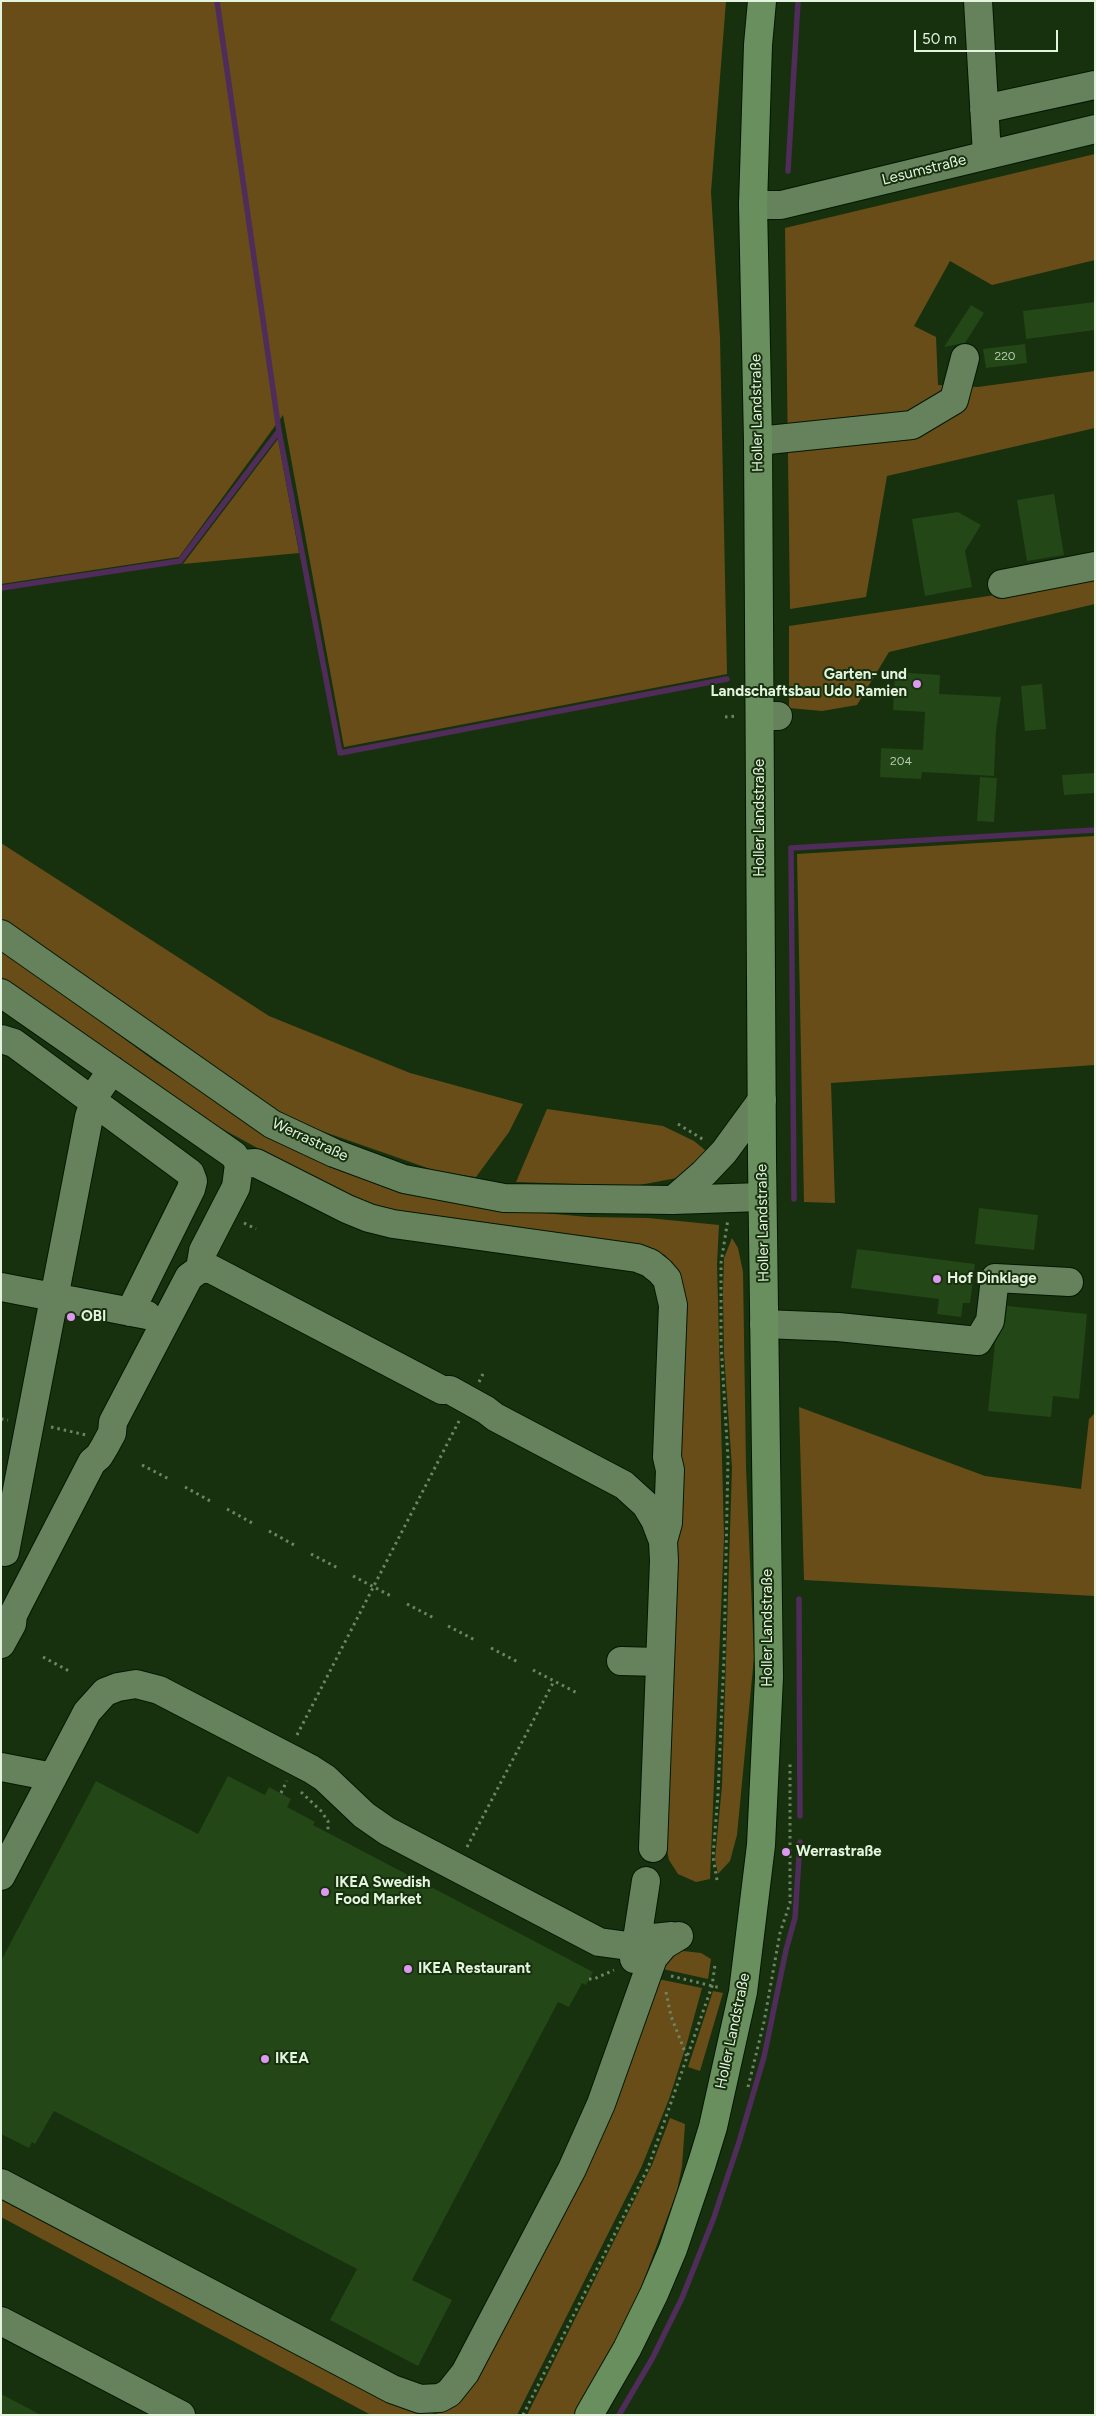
<!DOCTYPE html>
<html>
<head>
<meta charset="utf-8">
<style>
	body { margin:0 }
	#map { position:relative; width:1096px; height:2416px; overflow:hidden; background:#17310e; font-family:Figtree,sans-serif }
	canvas { display:block }
	.frame { position:absolute; inset:0; border:2px solid #e4f4df; pointer-events:none }
	.scale { position:absolute; left:914px; top:30px; width:144px; height:22px; box-sizing:border-box; border:2px solid #e4f4df; border-top:0; padding-left:6px; font-size:15px; line-height:18px; white-space:nowrap; color:#e4f4df; -webkit-text-stroke:4px #17310e; paint-order:stroke }
</style>
</head>
<body>
<div id="map">
<canvas width="1096" height="2416"></canvas>
<div class="frame"></div>
<div class="scale">50 m</div>
</div>
<script>
const ctx = document.querySelector('canvas').getContext('2d');
ctx.lineJoin = 'round';
function paint(path, color) {
  ctx.fillStyle = color;
  ctx.fill(path, 'evenodd');
}
function poly(rows) {
  const path = new Path2D();
  for (const r of rows) {
    path.moveTo(r[0], r[1]);
    for (let i = 2; i < r.length; i += 2) path.lineTo(r[i], r[i + 1]);
  }
  return path;
}
function trace(path, color, width, dash) {
  ctx.strokeStyle = color;
  ctx.lineWidth = width;
  ctx.lineCap = dash ? 'butt' : 'round';
  ctx.setLineDash(dash || []);
  ctx.stroke(path);
}
function label(font, color, halo, rows, align = 'center') {
  ctx.font = font + ' Figtree,sans-serif';
  ctx.lineWidth = 4;
  ctx.setLineDash([]);
  ctx.textBaseline = 'middle';
  ctx.strokeStyle = halo;
  ctx.fillStyle = color;
  for (const [text, x, y, turn = 0] of rows) {
    ctx.save();
    ctx.translate(x, y);
    ctx.rotate((+turn || 0) * Math.PI / 180);
    ctx.textAlign = isNaN(turn) ? turn : align;
    if (halo) ctx.strokeText(text, 0, 0);
    ctx.fillText(text, 0, 0);
    ctx.restore();
  }
}
paint(poly([
	[1,1,726,1,711,192,720,338,727,674,344,747,283,415,179,557,1,584],
	[1095,154,1095,260,992,285,950,261,914,326,936,337,938,385,978,387,1095,371,1095,428,887,476,866,597,790,609,785,228],
	[278,439,299,553,183,564],
	[1095,580,1095,604,889,652,857,705,822,711,789,708,789,626],
	[1095,836,1095,1065,831,1083,835,1203,804,1202,797,854],
	[1,843,269,1016,410,1073,523,1104,509,1132,476,1177,439,1172,290,1120,1,921],
	[1,949,156,1062,212,1098,519,1211,589,1217,648,1218,719,1225,717,1264,724,1537,710,1879,696,1882,678,1874,669,1860,666,1845,682,1297,680,1273,665,1255,637,1245,391,1211,331,1188,206,1120,1,977],
	[547,1109,663,1126,694,1141,711,1155,682,1177,634,1186,516,1182],
	[732,1238,738,1248,743,1272,746,1468,754,1657,737,1835,730,1861,718,1874,715,1859,722,1786,732,1468,724,1353,723,1293,724,1258],
	[799,1407,985,1476,1081,1489,1089,1419,1095,1413,1095,1596,804,1580],
	[683,1951,701,1953,711,1959,708,1979,658,1968,676,1953],
	[653,1978,702,1988,687,2043,669,2099,641,2168,517,2415,371,2415,1,2217,1,2194,409,2410,436,2414,458,2401],
	[713,1991,723,1993,700,2071,688,2067],
	[670,2118,685,2124,682,2166,677,2191,636,2301,609,2354,574,2415,527,2415,652,2165]
]), '#694d19');
trace(poly([
	[788,171,798,1],
	[279,431,340,753,727,679],
	[1,588,180,561,279,431,217,1],
	[794,1199,791,848,1095,830],
	[799,1599,800,1816],
	[619,2415,652,2359,682,2298,713,2220,739,2142,764,2057,786,1950,795,1918,800,1842]
]), '#4f2c59', 5.5);
paint(poly([
	[1095,302,1095,330,1026,339,1023,311],
	[971,305,984,313,965,343,944,347],
	[1025,344,1027,363,986,368,983,349],
	[1054,494,1064,555,1027,561,1017,500],
	[958,512,981,525,965,551,972,587,925,596,912,519],
	[895,672,940,675,939,694,1001,697,996,729,994,776,922,772,921,779,880,777,881,748,923,750,925,712,893,710],
	[1042,684,1046,729,1025,731,1021,686],
	[1095,773,1095,793,1064,795,1062,775],
	[980,777,997,778,994,822,977,821],
	[979,1208,1038,1215,1034,1250,975,1244],
	[857,1249,975,1264,970,1303,963,1303,961,1317,937,1314,939,1299,851,1288],
	[1007,1306,1087,1314,1079,1399,1053,1396,1051,1417,988,1411,995,1343,1005,1323],
	[228,1776,265,1795,269,1787,291,1799,287,1807,315,1822,313,1825,593,1972,586,1985,582,1983,569,2007,558,2002,412,2280,452,2300,418,2366,330,2320,357,2269,54,2111,35,2144,32,2142,29,2148,1,2134,1,1961,96,1781,198,1834],
	[1,2394,41,2415,1,2415]
]), '#234716');
const minor = poly([
	[978,1,987,155],
	[984,109,1095,85],
	[753,205,781,205,1095,129],
	[758,441,912,425,954,400,965,358],
	[1002,584,1095,566],
	[760,716,778,716],
	[1,934,272,1124,334,1153,404,1179,504,1198,673,1200,762,1197],
	[1,993,234,1155,239,1164,236,1187,203,1251,200,1269],
	[1,1039,14,1043,190,1173,193,1181,191,1189,130,1312],
	[239,1164,256,1163,347,1209,369,1218,393,1224,637,1258,650,1263,660,1271,667,1279,673,1305,667,1457,670,1470,668,1523,663,1541],
	[673,1200,704,1173,724,1152,762,1100],
	[1,1287,147,1315],
	[764,1324,838,1327,978,1341,990,1321,995,1278,1069,1282],
	[5,1552,89,1117,97,1092,112,1070],
	[1,1644,12,1624,13,1615,19,1603,92,1462,99,1456,105,1446,112,1433,113,1422,189,1277,200,1269,211,1269,442,1390,450,1390,486,1410,495,1417,624,1485,646,1505,655,1520,663,1541,664,1561,653,1848],
	[621,1661,659,1662],
	[1,1767,53,1777],
	[1,1876,87,1712,105,1692,118,1687,136,1684,159,1690,311,1769,325,1778,364,1815,387,1831,599,1942,636,1947,653,1938,672,1936],
	[634,1959,646,1881],
	[1,2183,392,2389,420,2399,440,2398,449,2393,465,2373,572,2169,601,2104,653,1958,664,1945,679,1936],
	[1,2321,181,2415]
]);
const major = poly([
	[589,2415,627,2349,654,2294,673,2249,702,2163,713,2127,743,1992,761,1845,769,1677,762,1160,758,441,753,205,758,45,762,1]
]);
trace(minor, '#021800', 30);
trace(major, '#021800', 30);
trace(poly([
	[725,717,736,716],
	[678,1124,704,1140],
	[244,1223,256,1229],
	[479,1382,483,1374],
	[1,1419,8,1420],
	[51,1427,86,1435],
	[142,1465,169,1479],
	[185,1487,212,1502],
	[227,1509,254,1524],
	[269,1531,296,1546],
	[311,1554,338,1568],
	[353,1576,391,1596],
	[407,1604,434,1618],
	[448,1626,475,1640],
	[491,1648,518,1662],
	[43,1657,69,1671],
	[533,1670,579,1694],
	[297,1735,459,1421],
	[301,1792,321,1811,328,1821,328,1833],
	[281,1793,287,1781],
	[467,1847,554,1681],
	[717,1880,713,1857,718,1794,724,1657,728,1458,721,1343,721,1263,728,1219],
	[671,1976,721,1988],
	[589,1979,594,1979,614,1970],
	[666,1992,671,2016,687,2057],
	[748,2087,764,2022,780,1933,790,1903,790,1761],
	[523,2415,648,2168,712,1986,715,1965]
]), '#6e8467', 3, [2.5, 4]);
trace(minor, '#65825c', 28);
trace(major, '#6a8f5f', 28);
for (const [x, y, r, color] of [
	[917,684,5,"#de98f2"],
	[937,1279,5,"#de98f2"],
	[71,1317,5,"#de98f2"],
	[786,1852,5,"#de98f2"],
	[325,1892,5,"#de98f2"],
	[408,1969,5,"#de98f2"],
	[265,2059,5,"#de98f2"]
]) {
  const dot = new Path2D();
  dot.arc(x, y, r, 0, 2 * Math.PI);
  ctx.fillStyle = color;
  ctx.fill(dot);
  trace(dot, '#17310e', 2);
}
label('12px', '#b4c9ad', null, [
	["220",1005,356],
	["204",901,761]
]);
label('15px', '#e4f4df', '#17310e', [
	["Lesumstraße",924,170,-14],
	["Holler Landstraße",757,413,-91],
	["Holler Landstraße",760,818,-90],
	["Werrastraße",310,1140,25],
	["Holler Landstraße",763,1223,-91],
	["Holler Landstraße",768,1628,-90],
	["Holler Landstraße",733,2031,-78]
]);
label('bold 15px', '#e4f4df', '#17310e', [
	["Garten- und",907,675,"right"],
	["Landschaftsbau Udo Ramien",907,692,"right"],
	["Hof Dinklage",947,1279],
	["OBI",81,1317],
	["Werrastraße",796,1852],
	["IKEA Swedish",335,1883],
	["Food Market",335,1900],
	["IKEA Restaurant",418,1969],
	["IKEA",275,2059]
], 'left');
</script>
</body>
</html>
